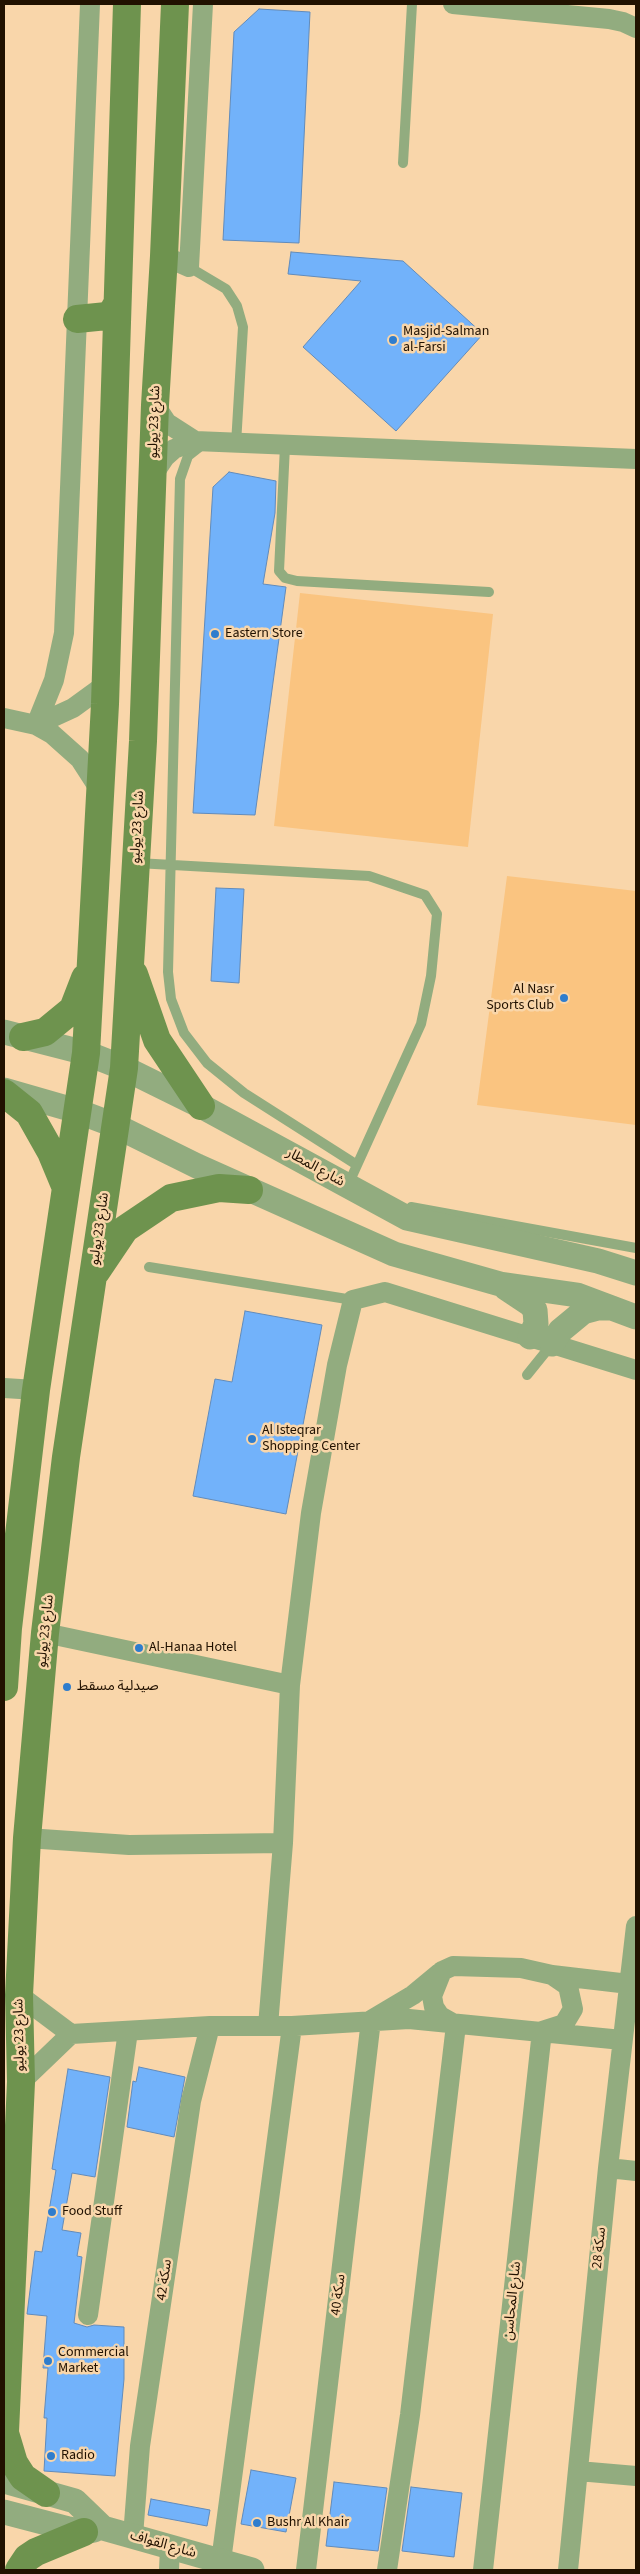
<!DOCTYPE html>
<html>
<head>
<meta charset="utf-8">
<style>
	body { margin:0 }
	#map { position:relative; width:640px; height:2574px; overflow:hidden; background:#f9d6aa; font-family:"Source Sans 3",sans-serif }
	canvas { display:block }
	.frame { position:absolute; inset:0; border:5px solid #211100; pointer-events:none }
</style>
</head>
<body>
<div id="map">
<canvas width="640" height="2574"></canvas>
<div class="frame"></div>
</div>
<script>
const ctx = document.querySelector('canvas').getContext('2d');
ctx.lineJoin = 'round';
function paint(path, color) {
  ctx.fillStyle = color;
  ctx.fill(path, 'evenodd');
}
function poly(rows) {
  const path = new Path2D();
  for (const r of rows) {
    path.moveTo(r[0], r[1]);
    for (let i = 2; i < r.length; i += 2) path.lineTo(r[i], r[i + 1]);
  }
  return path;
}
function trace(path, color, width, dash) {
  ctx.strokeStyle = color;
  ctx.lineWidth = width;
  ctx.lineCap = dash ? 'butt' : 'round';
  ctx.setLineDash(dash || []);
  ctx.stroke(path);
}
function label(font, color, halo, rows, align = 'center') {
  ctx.font = font + ' "Source Sans 3","Noto Sans Arabic",sans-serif';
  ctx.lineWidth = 5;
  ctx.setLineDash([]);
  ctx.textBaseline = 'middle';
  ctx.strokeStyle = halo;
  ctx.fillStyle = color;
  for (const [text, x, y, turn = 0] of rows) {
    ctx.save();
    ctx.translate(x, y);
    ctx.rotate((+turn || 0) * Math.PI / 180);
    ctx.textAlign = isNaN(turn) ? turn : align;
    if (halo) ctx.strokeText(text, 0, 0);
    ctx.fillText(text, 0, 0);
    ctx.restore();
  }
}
paint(poly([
	[300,593,493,614,468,847,274,826],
	[507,876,636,891,636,1125,477,1105]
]), '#fac480');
const building = poly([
	[259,9,310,12,299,243,223,240,234,32,259,9],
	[291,252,403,261,483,334,396,431,303,347,361,281,288,274,291,252],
	[229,472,276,481,275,513,263,584,286,587,255,815,193,813,213,487,229,472],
	[216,888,244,889,239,983,211,981,216,888],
	[245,1311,322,1325,286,1514,193,1496,215,1379,232,1382,245,1311],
	[139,2067,185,2077,174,2137,127,2127,133,2081,136,2082,139,2067],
	[68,2069,110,2077,95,2177,72,2173,62,2230,81,2233,77,2256,82,2257,74,2323,87,2327,94,2325,124,2327,124,2379,115,2476,44,2471,47,2418,44,2418,48,2368,43,2368,47,2316,27,2314,35,2251,42,2252,56,2170,52,2169,68,2069],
	[251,2470,296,2478,286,2532,241,2524,251,2470],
	[334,2482,387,2488,378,2551,326,2546,334,2482],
	[411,2487,462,2493,454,2557,402,2551,411,2487],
	[151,2499,210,2510,207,2526,148,2515,151,2499]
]);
paint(building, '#72b2fa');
trace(building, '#618bbb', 1);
trace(poly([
	[403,163,412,4],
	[189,267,226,289,237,306,243,327,236,444],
	[202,445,188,456,180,479,168,972,171,999,184,1033,207,1063,244,1093,357,1165],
	[285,446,279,571,285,578,297,581,489,592],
	[137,863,369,876,425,895,437,914,431,976,421,1024,348,1185],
	[411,1207,636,1248],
	[149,1267,353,1300],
	[527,1375,552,1344]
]), '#92ac7f', 10);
trace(poly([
	[453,4,609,19,623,22,636,28],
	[164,256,189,267,203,4],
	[155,405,167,423,195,441],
	[153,475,165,457,174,449,195,441,636,459],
	[4,718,36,725,52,734,80,759,100,790],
	[36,725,54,680,64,633,90,4],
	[36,725,73,708,106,684],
	[4,1388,36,1390],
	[45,1633,290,1685],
	[27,1838,129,1845,283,1843],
	[19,1995,71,2034,210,2026,292,2026,409,2019,622,2040],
	[268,2026,283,1843,290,1685,311,1513,337,1365,353,1300,385,1292,636,1370],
	[21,2082,71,2034],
	[608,2168,636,2171],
	[88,2315,128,2031],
	[578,2471,636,2476],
	[133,2536,140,2446,191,2101,210,2026],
	[221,2561,292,2026],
	[169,2570,170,2547],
	[306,2570,371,2020,413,1995,442,1971,453,1966,521,1968,552,1975,629,1984],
	[387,2570,410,2415,456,2025,440,2016,434,2007,432,1996,442,1971],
	[483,2570,542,2031,564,2024,573,2009,568,1986,552,1975],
	[568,2570,608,2168,636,1926]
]), '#92ac7f', 20);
trace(poly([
	[4,1032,86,1053,124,1068,201,1106,407,1218,598,1261,636,1273],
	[4,1090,77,1111,114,1125,197,1166,394,1254,500,1284,577,1295,636,1317],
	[506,1288,530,1304,535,1310,536,1324,530,1337],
	[552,1344,560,1331,583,1312,598,1308,612,1308],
	[4,2481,75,2501,103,2528,252,2570],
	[4,2512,69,2529,84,2532,94,2530]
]), '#92ac7f', 25);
trace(poly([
	[77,319,107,316,113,311,117,304],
	[134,974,157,1040,201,1106],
	[23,1037,45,1032,73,1009,85,978],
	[4,1093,29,1113,51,1152,66,1188],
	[96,1272,125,1229,171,1198,219,1188,249,1190],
	[4,1687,8,1628,36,1390,86,1053,105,704,127,4],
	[5,2433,14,2463,23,2477,46,2493],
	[4,2453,21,2082,19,1995,27,1838,45,1633,66,1457,124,1068,143,741,155,405,164,256,175,4],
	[19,2570,27,2558,36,2552,84,2532]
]), '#6e934e', 28);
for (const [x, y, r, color] of [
	[393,340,5,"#2f7dcd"],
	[215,634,5,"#2f7dcd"],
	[564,998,5,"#2f7dcd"],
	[252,1439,5,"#2f7dcd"],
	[139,1648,5,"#2f7dcd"],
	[67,1687,5,"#2f7dcd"],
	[52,2212,5,"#2f7dcd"],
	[48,2361,5,"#2f7dcd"],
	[51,2456,5,"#2f7dcd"],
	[257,2523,5,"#2f7dcd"]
]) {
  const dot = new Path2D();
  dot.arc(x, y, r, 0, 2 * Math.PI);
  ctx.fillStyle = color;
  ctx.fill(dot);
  trace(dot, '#f9d6aa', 2);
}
label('14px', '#211100', '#f9d6aa', [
	["Masjid-Salman",403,332],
	["al-Farsi",403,348],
	["Eastern Store",225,634],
	["Al Nasr",554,990,"right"],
	["Sports Club",554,1006,"right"],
	["Al Isteqrar",262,1431],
	["Shopping Center",262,1447],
	["Al-Hanaa Hotel",149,1648],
	["صيدلية مسقط",77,1687],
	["Food Stuff",62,2212],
	["Commercial",58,2353],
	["Market",58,2369],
	["Radio",61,2456],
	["Bushr Al Khair",267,2523]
], 'left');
label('14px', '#211100', '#f9d6aa', [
	["شارع 23 يوليو",155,422,-88],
	["شارع 23 يوليو",138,827,-87],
	["شارع المطار",315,1168,29],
	["شارع 23 يوليو",100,1229,-82],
	["شارع 23 يوليو",46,1631,-84],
	["شارع 23 يوليو",20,2035,-91],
	["سكة 28",600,2248,-84],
	["سكة 42",165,2280,-82],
	["سكة 40",339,2295,-83],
	["شارع المحاسن",513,2301,-84],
	["شارع القواف",163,2545,16]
]);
</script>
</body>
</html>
